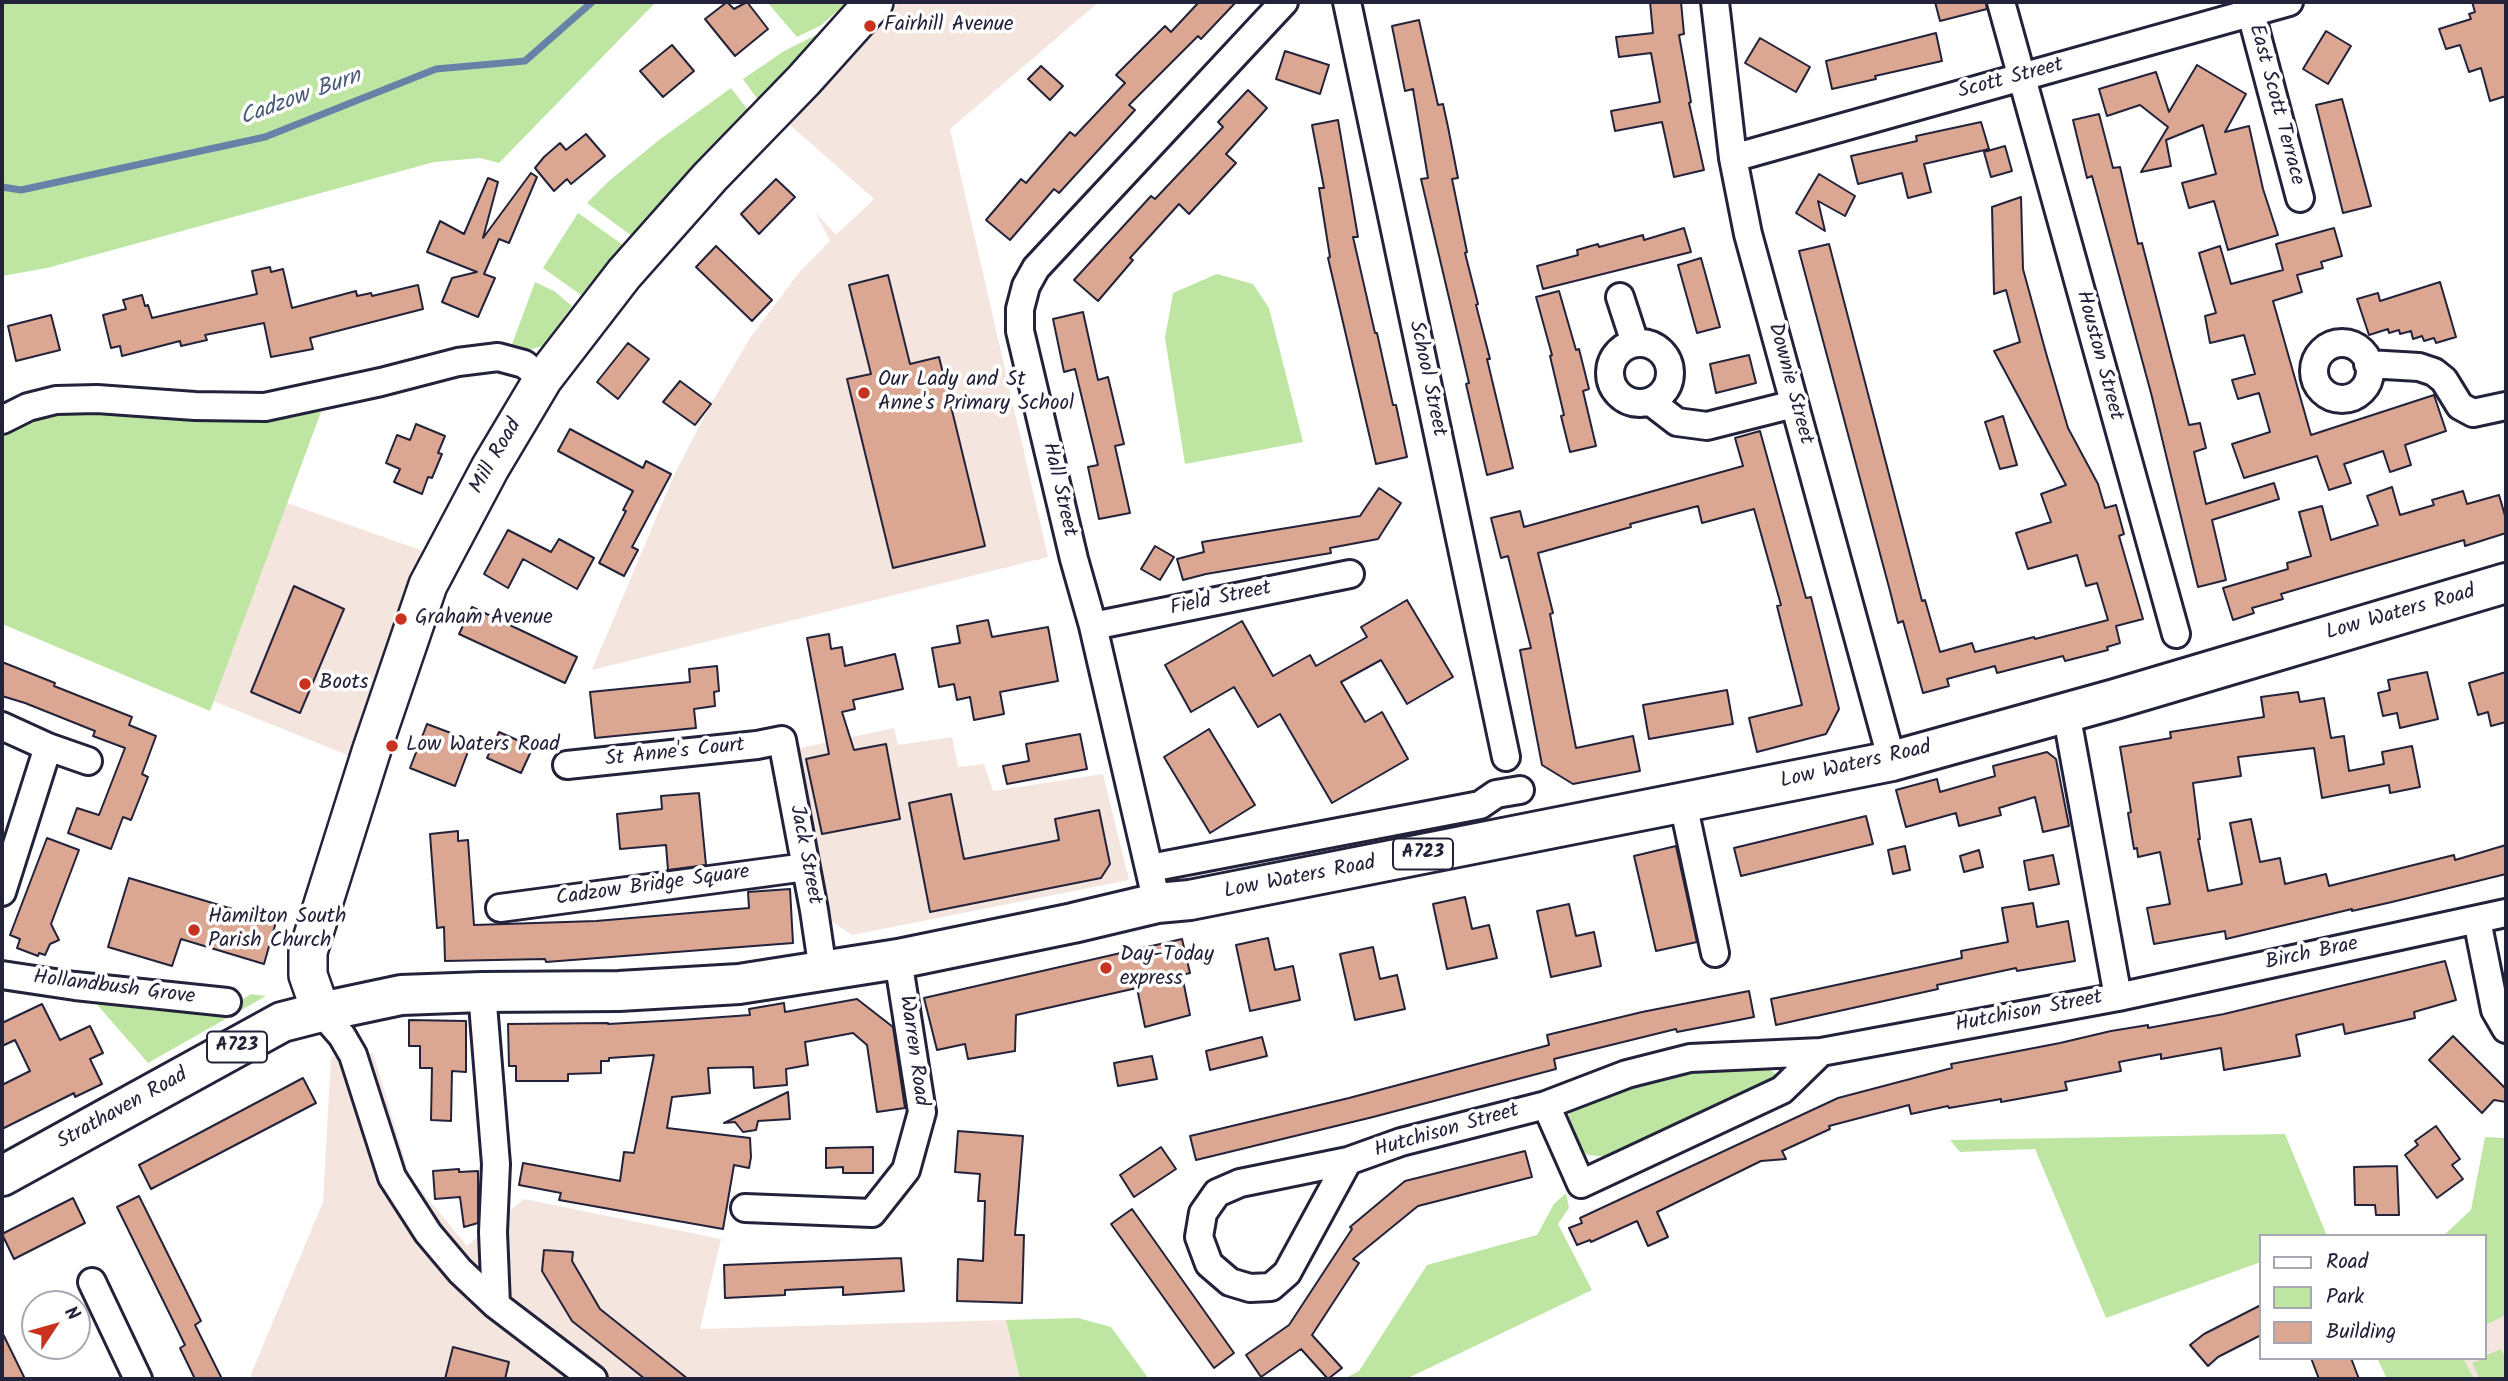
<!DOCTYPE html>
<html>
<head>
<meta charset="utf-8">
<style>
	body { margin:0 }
	#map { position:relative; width:2508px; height:1381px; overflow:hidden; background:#fff; font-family:Kalam,sans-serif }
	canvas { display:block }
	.frame { position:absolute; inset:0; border:4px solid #22223b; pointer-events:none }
	.legend { position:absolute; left:2259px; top:1234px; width:228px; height:126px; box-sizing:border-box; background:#fff; border:2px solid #a7a7b1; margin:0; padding:9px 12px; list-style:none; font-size:21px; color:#22223b }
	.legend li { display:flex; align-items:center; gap:14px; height:35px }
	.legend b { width:35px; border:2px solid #a7a7b1 }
	.north { position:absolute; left:21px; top:1290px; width:70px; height:70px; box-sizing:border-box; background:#fff; border:2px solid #a7a7b1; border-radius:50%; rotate:54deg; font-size:19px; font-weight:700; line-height:28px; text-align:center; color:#22223b }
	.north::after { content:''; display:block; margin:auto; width:24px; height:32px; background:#c8321e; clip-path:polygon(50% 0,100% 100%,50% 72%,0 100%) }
</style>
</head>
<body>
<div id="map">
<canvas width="2508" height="1381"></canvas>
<div class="frame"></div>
<ul class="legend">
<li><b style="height:9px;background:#fff"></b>Road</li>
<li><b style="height:19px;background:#bee6a2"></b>Park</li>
<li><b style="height:19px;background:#dca792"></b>Building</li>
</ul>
<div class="north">N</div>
</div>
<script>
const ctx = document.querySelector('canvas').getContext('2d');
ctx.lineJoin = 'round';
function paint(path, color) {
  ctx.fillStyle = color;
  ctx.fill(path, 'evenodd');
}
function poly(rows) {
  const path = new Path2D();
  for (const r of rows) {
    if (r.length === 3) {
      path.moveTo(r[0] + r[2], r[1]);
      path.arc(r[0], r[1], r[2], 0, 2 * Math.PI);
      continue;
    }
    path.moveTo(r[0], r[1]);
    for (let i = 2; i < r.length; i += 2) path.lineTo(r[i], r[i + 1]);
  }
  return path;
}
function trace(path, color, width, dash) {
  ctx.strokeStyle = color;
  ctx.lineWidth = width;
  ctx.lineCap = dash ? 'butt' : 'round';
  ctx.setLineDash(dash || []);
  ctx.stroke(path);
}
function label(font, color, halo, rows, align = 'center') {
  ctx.font = font + ' Kalam,sans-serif';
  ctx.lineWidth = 7;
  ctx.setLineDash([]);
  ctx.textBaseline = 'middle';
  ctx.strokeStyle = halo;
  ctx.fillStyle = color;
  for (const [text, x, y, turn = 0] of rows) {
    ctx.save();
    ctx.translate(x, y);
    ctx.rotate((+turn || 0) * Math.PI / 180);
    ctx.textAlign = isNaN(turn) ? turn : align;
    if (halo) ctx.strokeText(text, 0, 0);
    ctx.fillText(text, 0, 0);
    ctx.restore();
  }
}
paint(poly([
	[899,2,1099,2,950,129,1048,557,592,670,675,473,711,404,750,338,801,270,830,241,815,212,836,235,874,199,790,125],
	[287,503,426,552,355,754,350,756,213,701],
	[894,728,898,745,952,737,958,767,984,764,993,791,1103,774,1129,880,852,935,832,922,796,749],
	[373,1053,410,1177,467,1246,524,1199,721,1239,700,1329,1006,1320,1020,1379,249,1379,323,1202,331,1057],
	[2506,1273,2506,1379,2387,1379,2377,1358,2485,1358,2485,1282]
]), '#f4e5de');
paint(poly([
	[2,2,656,2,499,163,480,158,434,162,47,268,2,276],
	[767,2,848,2,820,26,797,37],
	[826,30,758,100,743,79,784,51],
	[731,88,748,110,632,236,587,203,610,180,659,140],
	[578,213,623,245,581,295,543,268],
	[1217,274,1253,284,1269,308,1303,442,1185,464,1165,338,1173,293],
	[535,282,554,291,572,306,543,346,524,351,511,347],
	[73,410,209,415,321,412,210,711,2,624,2,431,42,414],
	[251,994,266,996,148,1063,93,1000,221,1013],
	[1759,1067,1769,1069,1775,1074,1775,1081,1617,1158,1588,1155,1576,1145,1565,1119,1576,1107,1635,1082,1708,1071],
	[2285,1134,2327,1236,2261,1236,2261,1262,2106,1318,2035,1149,1960,1152,1950,1140],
	[2485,1137,2506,1138,2506,1315,2485,1325,2485,1236,2443,1236,2471,1210],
	[1566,1193,1569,1208,1558,1224,1592,1290,1406,1379,1344,1379,1359,1371,1427,1265,1537,1235,1554,1204],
	[1078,1318,1111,1327,1149,1379,1020,1379,1006,1320],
	[2501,1349,2506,1360,2506,1379,2480,1379,2472,1363,2485,1358,2485,1356],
	[2377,1358,2463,1358,2474,1379,2387,1379]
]), '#bee6a2');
trace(poly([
	[2,187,21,190,265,137,436,69,525,61,592,2]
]), '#6683a7', 7);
const building = poly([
	[727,2,734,9,747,2,768,29,735,56,705,19,727,2],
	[1199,2,1236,2,1201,39,1198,36,1129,105,1135,110,1059,193,1054,189,1010,240,986,220,1021,179,1026,183,1070,132,1075,136,1125,83,1116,75,1165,26,1171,32,1199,2],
	[1650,2,1681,2,1684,34,1679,35,1691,102,1689,103,1704,170,1674,177,1662,122,1615,131,1611,111,1660,102,1651,53,1619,57,1616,37,1653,33,1650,2],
	[1935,2,1986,2,1987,9,1940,21,1935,2],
	[2472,2,2506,2,2506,96,2490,101,2481,68,2469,72,2460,45,2446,49,2439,29,2471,19,2469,14,2475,12,2472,2],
	[1419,20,1438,105,1443,104,1448,127,1458,178,1452,179,1467,252,1465,253,1478,304,1476,305,1490,359,1487,359,1513,468,1487,475,1466,384,1469,383,1421,179,1428,178,1413,89,1405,91,1392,26,1419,20],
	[2326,31,2351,46,2328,84,2303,69,2326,31],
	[1936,33,1942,61,1875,76,1876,79,1832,89,1826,61,1936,33],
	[1760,38,1810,67,1796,92,1745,63,1760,38],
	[672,45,694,71,663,97,640,71,672,45],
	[1285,51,1329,65,1320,94,1276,79,1285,51],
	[2197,65,2246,94,2225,132,2249,126,2263,189,2278,235,2228,250,2214,201,2189,208,2182,183,2216,174,2203,125,2166,140,2171,166,2141,172,2168,127,2140,105,2107,116,2099,89,2156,72,2169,112,2197,65],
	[1041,66,1063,86,1050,100,1028,79,1041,66],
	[1248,90,1267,108,1226,154,1236,163,1189,214,1179,204,1130,258,1133,260,1098,301,1074,280,1151,196,1155,199,1223,127,1218,122,1248,90],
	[2342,99,2371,206,2343,213,2316,105,2342,99],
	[2099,114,2113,168,2120,167,2138,244,2142,243,2189,425,2200,423,2206,448,2194,452,2206,504,2274,483,2279,499,2212,520,2226,580,2198,587,2151,393,2092,176,2087,178,2073,120,2099,114],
	[1338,120,1358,237,1353,237,1375,333,1377,333,1393,405,1396,405,1407,457,1376,464,1328,258,1330,257,1319,188,1324,188,1312,125,1338,120],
	[1981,122,1989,149,1924,164,1931,192,1908,198,1902,173,1858,184,1851,156,1917,141,1916,136,1981,122],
	[586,134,605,156,571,184,567,179,554,191,535,168,544,157,560,143,566,150,586,134],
	[2005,146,2012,171,1991,177,1984,152,2005,146],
	[531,173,537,177,509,243,499,239,484,274,495,278,478,317,442,302,452,278,477,272,427,252,440,221,464,234,488,178,498,182,483,238,531,173],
	[1819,174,1855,196,1845,216,1818,201,1825,231,1796,213,1819,174],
	[776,179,795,197,759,234,741,214,776,179],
	[2021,197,2023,269,2046,353,2068,428,2098,484,2105,508,2116,505,2124,534,2119,536,2143,619,2116,626,2120,643,2107,647,2108,650,2065,661,2063,656,1997,673,1995,666,1947,679,1949,686,1923,693,1903,621,1898,623,1890,591,1799,251,1829,244,1922,601,1925,600,1940,652,1972,643,1975,652,2034,637,2035,639,2108,620,2097,583,2086,586,2077,555,2028,569,2016,533,2051,522,2041,494,2066,485,1994,351,2020,342,2006,290,1994,294,1992,207,2021,197],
	[1684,228,1691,252,1543,289,1537,266,1578,255,1577,250,1598,244,1599,247,1643,235,1644,240,1684,228],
	[2334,228,2342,256,2321,262,2323,268,2297,275,2302,292,2273,301,2311,435,2434,395,2446,431,2405,445,2411,465,2390,472,2383,451,2344,464,2351,483,2329,490,2317,456,2244,478,2232,444,2270,432,2259,393,2238,399,2232,380,2255,374,2244,335,2210,343,2205,316,2216,313,2199,253,2220,246,2231,284,2283,270,2276,244,2334,228],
	[716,246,772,300,752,321,696,267,716,246],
	[1701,258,1720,327,1697,333,1678,265,1701,258],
	[270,267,271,272,283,269,292,308,356,291,357,296,371,293,372,296,418,285,423,309,310,338,313,349,271,357,264,323,205,335,207,340,181,346,180,341,122,356,120,346,111,348,103,315,126,309,123,300,142,295,145,306,148,305,152,318,186,310,257,294,252,271,270,267],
	[888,275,910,364,939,357,985,546,893,568,847,379,871,374,849,285,888,275],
	[2440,282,2456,337,2436,343,2434,338,2424,341,2422,336,2413,339,2411,331,2400,334,2399,330,2389,333,2388,329,2369,335,2357,299,2378,293,2380,301,2440,282],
	[1559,291,1576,350,1579,349,1589,389,1583,391,1596,446,1570,452,1561,416,1564,415,1550,356,1552,355,1536,297,1559,291],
	[1083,312,1098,380,1108,377,1124,444,1115,446,1130,513,1099,519,1088,467,1098,465,1075,369,1064,372,1053,319,1083,312],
	[51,315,60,350,16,361,8,326,51,315],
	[628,343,649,359,618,399,597,382,628,343],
	[1749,355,1756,383,1716,393,1710,364,1749,355],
	[680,381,711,404,695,425,663,402,680,381],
	[2003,416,2017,465,2000,469,1985,422,2003,416],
	[416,424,445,436,438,453,442,454,432,478,428,477,422,494,394,482,400,469,386,463,397,435,410,440,416,424],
	[570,429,643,468,646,461,671,474,632,547,638,550,624,576,599,563,626,511,623,510,633,491,558,451,570,429],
	[1760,431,1806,598,1811,597,1839,709,1826,734,1757,752,1749,718,1802,705,1777,606,1781,605,1754,509,1702,523,1698,506,1630,524,1631,527,1538,553,1553,613,1550,614,1576,748,1633,736,1640,771,1573,784,1542,765,1520,650,1531,648,1508,556,1501,558,1491,518,1520,511,1524,527,1743,466,1735,438,1760,431],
	[2392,487,2400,515,2434,505,2432,500,2463,491,2467,504,2499,495,2506,519,2506,533,2465,546,2464,540,2281,594,2283,599,2252,608,2254,613,2233,620,2223,588,2288,569,2287,563,2311,556,2299,512,2322,506,2331,540,2378,525,2367,496,2392,487],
	[1379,488,1401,503,1378,539,1330,548,1331,553,1206,574,1183,580,1177,559,1204,552,1202,542,1360,516,1379,488],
	[508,530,551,552,559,539,594,558,577,589,523,559,508,588,484,574,508,530],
	[1155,546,1174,557,1160,580,1141,569,1155,546],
	[294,586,344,609,300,713,251,692,294,586],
	[1407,600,1453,677,1407,704,1381,660,1341,682,1365,722,1382,712,1408,759,1332,803,1280,714,1258,727,1234,687,1191,712,1165,665,1242,621,1273,676,1310,655,1316,666,1367,637,1361,627,1407,600],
	[472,607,577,657,565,683,459,634,472,607],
	[988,620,992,637,1048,627,1058,681,1000,692,1004,714,974,720,970,697,957,700,954,684,939,687,932,648,960,643,957,626,988,620],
	[829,634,831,649,842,647,845,666,895,654,903,689,853,700,855,709,842,712,854,750,886,744,900,819,822,834,806,759,829,754,807,638,829,634],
	[2,662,55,683,54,686,132,717,129,725,156,736,142,774,148,777,131,820,123,817,111,849,68,833,77,808,99,815,125,748,93,736,95,731,25,703,2,696,2,662],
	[717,666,719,691,714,692,715,706,694,709,696,728,595,738,590,692,690,682,689,669,717,666],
	[2427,672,2438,719,2400,728,2397,713,2383,716,2378,693,2390,690,2388,680,2427,672],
	[2506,672,2506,722,2491,726,2488,712,2478,715,2469,683,2506,672],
	[1727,690,1733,724,1649,739,1643,705,1727,690],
	[2298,692,2300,702,2324,698,2331,738,2344,736,2349,771,2384,764,2382,752,2412,746,2420,787,2390,793,2389,785,2322,798,2314,748,2238,757,2241,776,2193,783,2200,839,2198,839,2208,891,2242,884,2230,823,2251,819,2260,862,2280,858,2285,884,2326,874,2329,886,2454,855,2455,860,2506,845,2506,874,2392,902,2352,911,2352,909,2226,939,2225,931,2154,944,2147,908,2170,904,2160,852,2138,857,2137,848,2134,849,2128,813,2131,812,2120,747,2171,738,2170,732,2264,717,2261,697,2298,692],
	[427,724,472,741,455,786,410,768,427,724],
	[1209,729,1255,805,1210,833,1164,757,1209,729],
	[499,732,533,747,521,773,487,758,499,732],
	[1080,734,1087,769,1007,784,1003,766,1029,761,1026,744,1080,734],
	[2047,752,2056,759,2069,826,2043,832,2035,797,1999,808,2001,815,1959,826,1956,813,1906,827,1896,790,1937,779,1940,792,1995,776,1993,766,2047,752],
	[699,793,706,865,668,870,666,845,620,849,617,814,662,809,661,796,699,793],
	[951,794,964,859,1059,840,1055,819,1099,810,1110,864,1101,878,930,912,909,803,951,794],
	[1866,816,1873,844,1741,876,1734,848,1866,816],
	[458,831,458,841,468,840,474,925,596,921,749,908,748,892,790,889,793,943,546,962,545,959,445,961,444,927,437,928,430,834,458,831],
	[47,838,79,850,51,924,59,940,50,944,45,955,39,953,38,956,17,948,20,939,10,935,47,838],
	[1676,846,1697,942,1656,951,1634,856,1676,846],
	[1905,846,1910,870,1893,874,1888,850,1905,846],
	[1979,850,1983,867,1964,872,1960,856,1979,850],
	[2053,855,2059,884,2029,890,2024,861,2053,855],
	[129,878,276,922,264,964,181,939,172,966,108,947,129,878],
	[1465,897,1472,929,1489,925,1497,958,1447,969,1433,904,1465,897],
	[2033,903,2037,927,2068,921,2075,961,2017,971,2016,968,1937,985,1938,989,1776,1025,1771,999,1962,958,1961,951,2008,942,2002,908,2033,903],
	[1569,904,1576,936,1594,932,1601,966,1551,977,1537,911,1569,904],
	[1268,938,1275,970,1293,966,1300,1000,1250,1011,1236,945,1268,938],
	[1182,939,1190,973,1182,975,1190,1015,1145,1027,1137,988,1016,1015,1015,1051,968,1059,965,1044,937,1050,924,998,1182,939],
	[1373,947,1380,979,1397,975,1405,1009,1355,1020,1340,954,1373,947],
	[2445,961,2456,1000,2414,1012,2415,1018,2345,1034,2343,1024,2296,1035,2300,1056,2224,1070,2221,1048,2161,1059,2161,1054,2119,1062,2121,1071,2065,1082,2067,1090,2001,1102,2001,1099,1949,1108,1948,1106,1911,1114,1909,1105,1829,1126,1830,1129,1782,1151,1786,1159,1761,1161,1657,1212,1668,1237,1648,1246,1637,1221,1591,1242,1590,1240,1577,1245,1569,1228,1582,1223,1580,1218,1838,1098,1952,1068,1951,1064,2060,1043,2111,1031,2148,1025,2148,1028,2224,1014,2445,961],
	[1749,991,1754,1017,1677,1032,1676,1029,1554,1059,1556,1069,1373,1117,1196,1160,1190,1136,1349,1098,1549,1045,1547,1035,1642,1012,1749,991],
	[857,999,893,1027,905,1108,877,1112,867,1045,853,1033,805,1042,808,1065,786,1069,787,1085,754,1088,753,1067,708,1068,710,1093,672,1097,667,1128,750,1138,751,1157,749,1168,734,1165,723,1229,559,1200,561,1193,519,1185,523,1163,620,1181,624,1152,634,1153,654,1055,609,1058,609,1061,601,1061,601,1073,568,1074,568,1081,516,1081,516,1066,509,1066,508,1024,608,1023,608,1024,680,1020,750,1015,749,1009,784,1003,785,1012,857,999],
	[42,1004,60,1040,90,1026,103,1053,90,1059,102,1084,75,1097,74,1093,2,1129,2,1085,30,1071,15,1040,2,1046,2,1023,42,1004],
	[409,1020,466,1021,466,1072,452,1071,451,1121,431,1120,432,1068,420,1068,420,1046,409,1046,409,1020],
	[2453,1036,2506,1089,2506,1102,2494,1100,2482,1113,2429,1060,2453,1036],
	[1262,1037,1267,1056,1210,1070,1206,1051,1262,1037],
	[1152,1056,1157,1079,1118,1086,1114,1063,1152,1056],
	[303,1078,316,1103,151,1189,139,1165,303,1078],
	[788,1092,790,1119,758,1121,756,1130,743,1132,735,1122,724,1123,788,1092],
	[2436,1126,2460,1159,2452,1165,2463,1179,2437,1198,2405,1155,2418,1145,2415,1141,2436,1126],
	[958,1131,1023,1136,1015,1235,1024,1235,1022,1303,957,1301,958,1259,983,1261,985,1201,978,1201,980,1174,955,1172,958,1131],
	[873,1147,873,1173,843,1173,843,1167,826,1168,826,1148,873,1147],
	[1161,1147,1176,1169,1134,1197,1120,1175,1161,1147],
	[1525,1151,1532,1177,1418,1206,1353,1259,1359,1263,1312,1335,1342,1368,1328,1379,1301,1349,1261,1377,1246,1355,1289,1325,1352,1229,1350,1227,1405,1181,1525,1151],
	[2397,1166,2399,1215,2376,1215,2375,1205,2355,1205,2354,1167,2397,1166],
	[459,1169,459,1172,478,1171,478,1223,464,1227,460,1197,435,1199,433,1171,459,1169],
	[139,1196,201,1321,195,1325,222,1379,195,1379,180,1348,185,1345,117,1207,139,1196],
	[73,1198,85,1223,14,1259,2,1234,73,1198],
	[1132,1209,1234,1353,1214,1368,1111,1224,1132,1209],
	[544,1250,573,1252,572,1261,600,1309,688,1379,645,1379,572,1321,542,1271,544,1250],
	[901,1258,904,1291,843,1295,843,1287,785,1290,785,1295,725,1298,724,1265,901,1258],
	[2261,1305,2261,1335,2218,1357,2208,1366,2190,1345,2204,1334,2261,1305],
	[2,1332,25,1379,2,1379,2,1332],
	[453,1347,509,1362,505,1379,445,1379,453,1347],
	[2311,1358,2351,1358,2359,1379,2319,1379,2311,1358]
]);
paint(building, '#dca792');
trace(building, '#22223b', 2);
const minor = poly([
	[1347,2,1506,757],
	[1715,2,1733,158,1748,234,1892,761],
	[2001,2,2176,634],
	[2248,2,2300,198],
	[1733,158,2289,2],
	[1620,297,1635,343],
	[1640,373,30],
	[2342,371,28],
	[2368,364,2419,367,2434,372,2444,380,2460,406,2473,413,2506,406],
	[1651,402,1677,422,1707,426,1794,404],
	[2,420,28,407,56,400,97,399,195,406,265,407,381,382,458,362,498,357,524,364,543,379],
	[1093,626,1350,574],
	[2066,712,2118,997],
	[2,726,48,747,88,761],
	[567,765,757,745,782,740,814,910,823,971],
	[1683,803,1715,953],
	[1150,868,1480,805,1496,794,1520,790],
	[2,892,48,747],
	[1157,903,1093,626,1074,559,1020,331,1020,309,1026,286,1036,268,1284,2],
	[500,908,806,867],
	[2477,920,2495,1010,2506,1029],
	[2,975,75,986,227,1002],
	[482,992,496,1164,493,1232,496,1305],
	[321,1012,342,1036,353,1055,392,1177,428,1233,460,1271,496,1305,593,1379],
	[1546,1105,1581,1184,1782,1090,1821,1052],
	[1348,1161,1287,1273,1271,1287,1250,1288,1230,1282,1209,1264,1199,1237,1203,1213,1217,1193,1240,1183,1348,1161,1401,1142,1546,1105,1627,1074,1690,1058,1821,1052,2118,997,2506,913],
	[745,1208,872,1213,906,1170,922,1112,898,959],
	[92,1282,138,1379]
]);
const secondary = poly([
	[321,1012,308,975,308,952,371,752,428,585,490,468,543,379,624,274,710,177,804,80,874,2]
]);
const primary = poly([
	[2,1176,282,1022,321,1012,401,995,482,992,619,991,739,984,898,959,1073,923,1157,903,1190,900,1892,761,2115,699,2506,583]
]);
trace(minor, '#22223b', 32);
trace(secondary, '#22223b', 42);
trace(primary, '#22223b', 44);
trace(minor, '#fff', 26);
trace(secondary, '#fff', 37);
trace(primary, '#fff', 38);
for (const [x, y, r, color] of [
	[870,26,7,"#c8321e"],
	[864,393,7,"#c8321e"],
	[401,619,7,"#c8321e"],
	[305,684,7,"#c8321e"],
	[392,746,7,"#c8321e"],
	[194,930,7,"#c8321e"],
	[1106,968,7,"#c8321e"]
]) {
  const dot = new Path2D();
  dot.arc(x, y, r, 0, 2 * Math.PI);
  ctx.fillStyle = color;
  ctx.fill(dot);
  trace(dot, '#fff', 2.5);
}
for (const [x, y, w] of [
	[1423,854,60],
	[237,1047,60]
]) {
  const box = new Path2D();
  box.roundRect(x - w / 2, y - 15.5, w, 31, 5);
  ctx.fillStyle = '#fff';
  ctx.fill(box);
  trace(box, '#22223b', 2);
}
label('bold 19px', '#22223b', null, [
	["A723",1423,854],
	["A723",237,1047]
]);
label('21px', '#22223b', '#fff', [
	["Fairhill Avenue",884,26],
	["Our Lady and St",878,381],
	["Anne's Primary School",878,405],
	["Graham Avenue",415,619],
	["Boots",319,684],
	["Low Waters Road",406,746],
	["Hamilton South",208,918],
	["Parish Church",208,942],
	["Day-Today",1120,956],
	["express",1120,980]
], 'left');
label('21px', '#22223b', '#fff', [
	["Scott Street",2011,80,-15],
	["East Scott Terrace",2275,105,75],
	["Houston Street",2098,356,75],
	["School Street",1426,379,78],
	["Downie Street",1789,384,75],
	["Mill Road",497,457,-60],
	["Hall Street",1058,490,77],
	["Field Street",1221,600,-12],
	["Low Waters Road",2401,614,-16],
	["St Anne's Court",675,754,-6],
	["Low Waters Road",1856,766,-13],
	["Jack Street",804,855,79],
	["Low Waters Road",1300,879,-11],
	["Cadzow Bridge Square",653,887,-8],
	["Birch Brae",2312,955,-12],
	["Hollandbush Grove",114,989,7],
	["Hutchison Street",2029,1013,-11],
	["Warren Road",912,1051,82],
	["Strathaven Road",123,1110,-29],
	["Hutchison Street",1447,1132,-16]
]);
label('italic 23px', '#4a5b7a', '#fff', [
	["Cadzow Burn",301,99,-20]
]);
</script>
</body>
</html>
